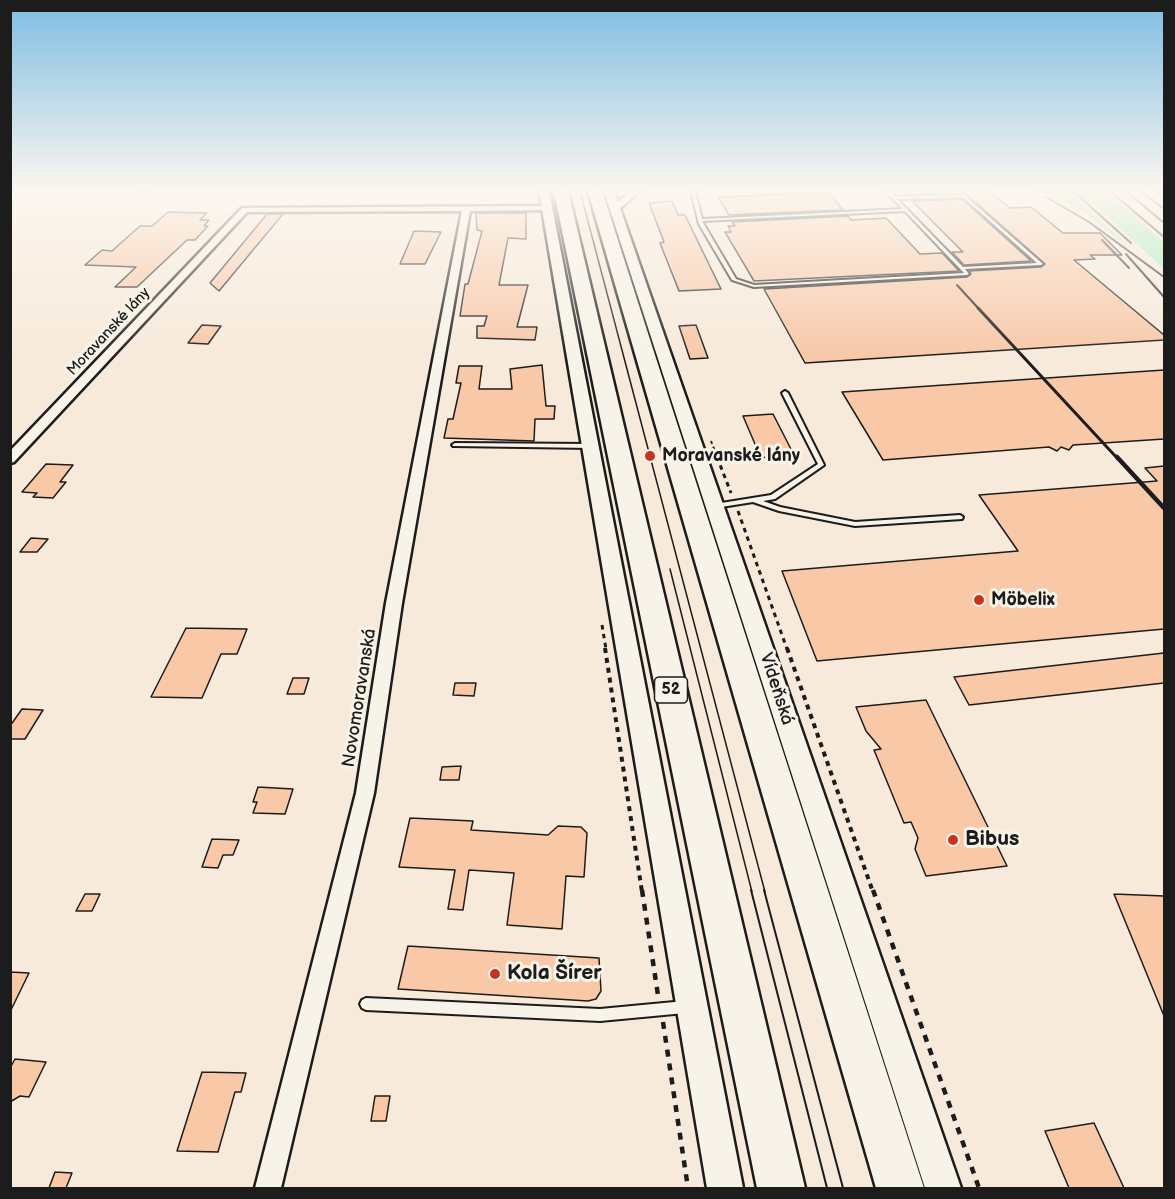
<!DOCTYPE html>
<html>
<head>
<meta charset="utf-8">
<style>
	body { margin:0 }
	#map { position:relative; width:1175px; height:1199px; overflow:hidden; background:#f7eadb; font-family:"Balsamiq Sans",sans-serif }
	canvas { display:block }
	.frame { position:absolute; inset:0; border:12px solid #1c1c1c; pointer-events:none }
</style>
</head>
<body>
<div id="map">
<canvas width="1175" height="1199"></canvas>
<div class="frame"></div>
</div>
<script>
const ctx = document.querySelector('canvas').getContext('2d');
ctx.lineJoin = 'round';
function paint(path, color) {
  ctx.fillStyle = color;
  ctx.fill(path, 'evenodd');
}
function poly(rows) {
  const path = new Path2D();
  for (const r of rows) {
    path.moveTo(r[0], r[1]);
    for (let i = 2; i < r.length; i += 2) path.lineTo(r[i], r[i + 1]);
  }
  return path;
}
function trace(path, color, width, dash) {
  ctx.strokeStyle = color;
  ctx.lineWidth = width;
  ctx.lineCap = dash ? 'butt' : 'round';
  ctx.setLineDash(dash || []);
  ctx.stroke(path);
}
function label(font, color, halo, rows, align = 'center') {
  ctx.font = font + ' "Balsamiq Sans",sans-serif';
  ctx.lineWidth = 6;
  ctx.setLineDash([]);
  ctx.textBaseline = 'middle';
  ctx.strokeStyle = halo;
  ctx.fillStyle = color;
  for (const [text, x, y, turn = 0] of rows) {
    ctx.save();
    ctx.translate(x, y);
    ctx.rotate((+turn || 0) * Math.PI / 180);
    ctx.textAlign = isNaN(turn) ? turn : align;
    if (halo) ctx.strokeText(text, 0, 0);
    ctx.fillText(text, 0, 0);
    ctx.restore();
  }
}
paint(poly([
	[1038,191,1068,191,1128,246,1078,208],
	[1080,191,1105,191,1164,242,1164,269]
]), '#a2eab7');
const building = poly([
	[902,191,989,191,1010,208,1031,207,1063,233,1100,233,1122,255,1090,255,1095,259,1074,260,1164,335,1164,340,805,363,764,289,967,277,971,274,969,271,1041,267,1045,264,965,193,906,194,902,191],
	[786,194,830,194,843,210,729,215,718,197,786,194],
	[962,199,1031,261,964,265,952,252,963,252,912,201,962,199],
	[672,201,678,215,685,215,721,289,679,291,660,243,664,242,649,203,672,201],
	[168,212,207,213,200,220,209,220,204,226,208,226,195,240,187,240,137,287,115,287,136,267,85,265,102,250,112,251,140,226,152,226,168,212],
	[476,213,526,213,526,239,508,238,499,285,528,285,517,327,537,327,535,340,477,338,477,326,484,326,487,316,460,316,465,284,468,284,482,231,477,230,476,213],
	[267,214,283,214,219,291,210,283,267,214],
	[848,216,851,220,886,218,920,254,942,253,959,271,754,281,725,232,731,232,728,226,735,226,732,222,848,216],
	[414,231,441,232,425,264,400,264,414,231],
	[202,325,221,326,208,344,188,343,202,325],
	[696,325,708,358,690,359,679,326,696,325],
	[542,365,546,406,555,406,554,419,535,419,534,441,444,438,448,419,453,419,461,383,456,383,459,366,482,366,479,389,512,389,510,369,542,365],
	[1164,370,1164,439,1073,445,1069,450,1061,447,1057,451,1049,447,883,460,842,392,1164,370],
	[773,414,794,455,790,455,792,460,767,462,765,457,761,458,743,416,773,414],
	[46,464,73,465,60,482,66,482,53,498,33,497,37,493,22,492,46,464],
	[1164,466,1164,629,817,661,782,571,1018,551,979,495,1157,481,1145,468,1164,466],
	[31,538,48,539,37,552,20,552,31,538],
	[186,628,247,629,237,654,221,654,202,698,151,697,186,628],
	[1164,653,1164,683,969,705,954,677,1164,653],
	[293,678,309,678,304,694,287,694,293,678],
	[455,683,476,683,474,696,453,695,455,683],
	[926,700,1007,866,926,876,915,849,918,838,911,822,904,823,874,750,881,749,866,731,856,707,926,700],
	[22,709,43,710,25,739,10,739,10,726,22,709],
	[461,766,459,780,440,780,442,767,461,766],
	[258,787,293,789,285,814,253,813,257,802,253,802,258,787],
	[410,818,473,821,471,830,548,835,558,826,581,827,587,833,584,877,566,876,562,929,507,925,514,873,469,870,463,910,448,909,455,870,399,867,410,818],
	[212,839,239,840,233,855,223,855,218,868,202,867,212,839],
	[85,894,100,894,92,911,76,911,85,894],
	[1114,894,1164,896,1164,1016,1114,894],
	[408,946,599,958,601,991,596,999,588,1001,398,989,408,946],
	[10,972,29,973,10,1012,10,972],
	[15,1059,46,1062,29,1097,20,1096,10,1102,10,1068,15,1059],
	[202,1072,246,1073,241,1092,235,1092,218,1152,177,1151,202,1072],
	[375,1096,390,1096,386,1121,371,1121,375,1096],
	[1094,1123,1124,1188,1069,1188,1045,1131,1094,1123],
	[55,1172,72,1173,66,1188,49,1188,55,1172]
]);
paint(building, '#f8c8a7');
trace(building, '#1c1c1c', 1.5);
const lane = poly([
	[691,191,695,191,702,219,903,209,885,191,889,191,895,197,964,195,1043,264,1041,265,965,269,969,274,967,275,754,287,732,280,699,224,691,191],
	[963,197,1037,263,963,267,897,199,963,197],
	[905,211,964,273,754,285,736,279,702,221,905,211],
	[785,391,788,393,824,465,775,499,763,501,780,507,855,522,960,515,963,517,962,519,855,526,779,511,753,502,715,508,713,508,712,506,715,504,771,495,818,464,782,393,785,391],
	[455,443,591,444,594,446,591,448,453,446,452,445,455,443],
	[366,998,600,1009,685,1001,689,1003,691,1007,689,1011,685,1013,600,1021,366,1010,362,1008,360,1004,362,1000,366,998]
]);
const street = poly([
	[632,191,640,191,618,210,612,210,612,206,632,191],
	[547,206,551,208,550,210,470,211,402,603,374,793,281,1188,255,1188,356,793,386,603,462,211,247,212,14,462,10,463,10,451,242,208,547,206]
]);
const secondary = poly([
	[539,191,549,191,743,1188,707,1188,539,191],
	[604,191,614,191,961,1188,925,1188,604,191]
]);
const highway = poly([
	[554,191,568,191,805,1188,757,1188,554,191],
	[588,191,602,191,924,1188,876,1188,588,191]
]);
trace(lane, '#1c1c1c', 4);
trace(street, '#1c1c1c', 5);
trace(secondary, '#1c1c1c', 5);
trace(highway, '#1c1c1c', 5);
trace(poly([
	[132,194,148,191]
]), '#1c1c1c', 1.5, [2, 2]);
trace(poly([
	[711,441,718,459]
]), '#1c1c1c', 2, [3, 3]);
trace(poly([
	[717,457,731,493],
	[738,511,787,649],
	[602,625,606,649]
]), '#1c1c1c', 3, [4.5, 4.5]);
trace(poly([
	[605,648,642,892],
	[787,648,873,892]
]), '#1c1c1c', 4, [5, 5]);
trace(poly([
	[642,890,658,995],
	[873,890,979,1188],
	[663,1022,688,1188]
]), '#1c1c1c', 4.5, [7, 7]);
paint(lane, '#f7f3e8');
paint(street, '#f7f3e8');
paint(secondary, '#f7f3e8');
paint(highway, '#f7f3e8');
trace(poly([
	[580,191,765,892],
	[670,569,752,892]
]), '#1c1c1c', 1.5);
trace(poly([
	[751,890,827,1188],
	[764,890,843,1188]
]), '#1c1c1c', 2);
trace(poly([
	[1073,191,1131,243],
	[1110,191,1164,237],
	[1126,191,1164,223],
	[1141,191,1164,209],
	[1157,191,1164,197],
	[1046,197,1089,222,1164,277],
	[1102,240,1129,268],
	[1126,254,1164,297],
	[957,285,979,309]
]), '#1c1c1c', 2);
trace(poly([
	[978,308,1118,459]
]), '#1c1c1c', 3);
trace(poly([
	[1117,457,1164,508]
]), '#1c1c1c', 4.5);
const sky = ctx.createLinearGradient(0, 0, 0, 359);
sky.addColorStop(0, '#7dbde2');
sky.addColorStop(0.53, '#fbf6ef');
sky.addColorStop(1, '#fbf6ef00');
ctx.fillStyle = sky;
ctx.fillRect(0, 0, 1175, 359);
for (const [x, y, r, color] of [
	[650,456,6,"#c8321e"],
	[979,600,6,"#c8321e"],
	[953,840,6,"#c8321e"],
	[495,974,6,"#c8321e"]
]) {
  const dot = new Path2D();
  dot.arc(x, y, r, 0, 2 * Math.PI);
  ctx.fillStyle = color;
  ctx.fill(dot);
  trace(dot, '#f7f3e8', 2);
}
label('15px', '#1c1c1c', '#f7f3e8', [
	["Moravanské lány",109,332,-47]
]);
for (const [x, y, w] of [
	[671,690,33]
]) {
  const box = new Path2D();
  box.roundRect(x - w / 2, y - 13, w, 26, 4.5);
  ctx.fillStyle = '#f7f3e8';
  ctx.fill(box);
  trace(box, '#1c1c1c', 1.5);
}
label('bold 16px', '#1c1c1c', null, [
	["52",671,690]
]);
label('bold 18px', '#1c1c1c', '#f7f3e8', [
	["Moravanské lány",662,456],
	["Möbelix",991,600]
], 'left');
label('18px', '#1c1c1c', '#f7f3e8', [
	["Vídeňská",776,689,72],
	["Novomoravanská",360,698,-81]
]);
label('bold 21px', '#1c1c1c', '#f7f3e8', [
	["Bibus",965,840],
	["Kola Šírer",507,974]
], 'left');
</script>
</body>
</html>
